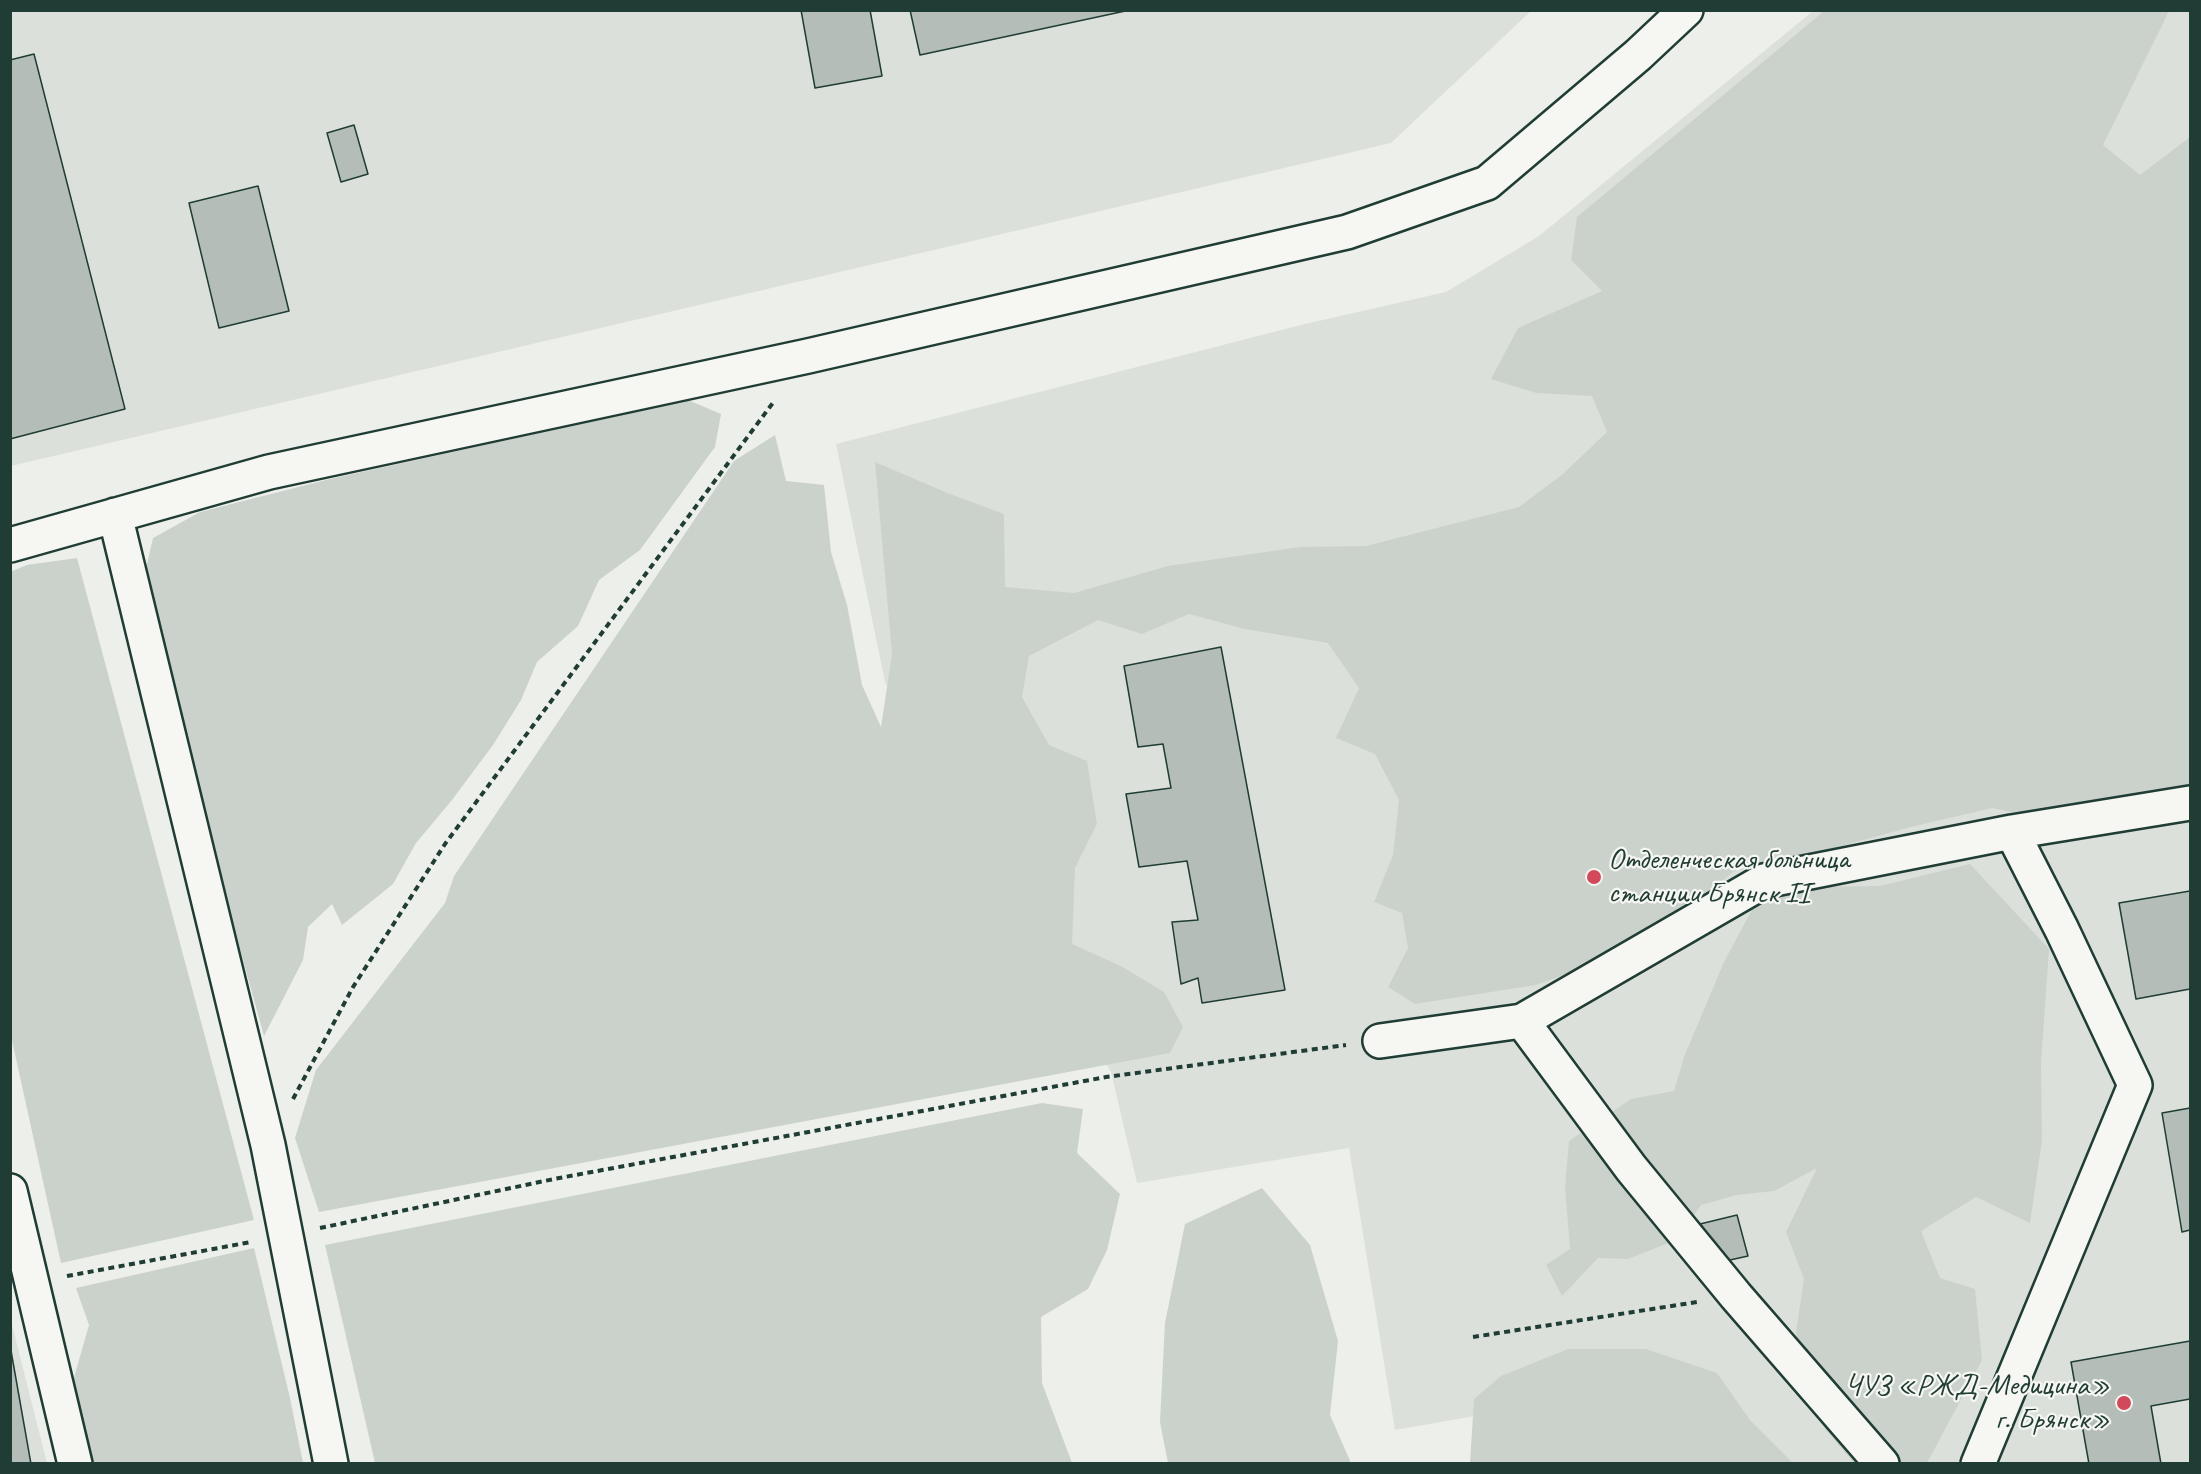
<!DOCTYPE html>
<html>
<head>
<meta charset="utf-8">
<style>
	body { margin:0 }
	#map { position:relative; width:2201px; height:1474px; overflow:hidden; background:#edefea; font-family:Caveat,sans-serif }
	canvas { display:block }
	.frame { position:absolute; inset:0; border:12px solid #1f3d34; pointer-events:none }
</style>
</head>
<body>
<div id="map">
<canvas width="2201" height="1474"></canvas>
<div class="frame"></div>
</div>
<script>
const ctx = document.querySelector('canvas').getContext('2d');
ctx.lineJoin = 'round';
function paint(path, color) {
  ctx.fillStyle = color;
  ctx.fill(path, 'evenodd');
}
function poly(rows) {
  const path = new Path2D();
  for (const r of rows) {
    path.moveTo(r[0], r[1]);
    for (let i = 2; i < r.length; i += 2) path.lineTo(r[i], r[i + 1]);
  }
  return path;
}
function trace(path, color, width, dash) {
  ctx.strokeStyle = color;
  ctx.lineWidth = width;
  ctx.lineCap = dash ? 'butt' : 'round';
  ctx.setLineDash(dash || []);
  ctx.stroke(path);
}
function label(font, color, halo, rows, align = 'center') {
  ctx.font = font + ' Caveat,sans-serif';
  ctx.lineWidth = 4.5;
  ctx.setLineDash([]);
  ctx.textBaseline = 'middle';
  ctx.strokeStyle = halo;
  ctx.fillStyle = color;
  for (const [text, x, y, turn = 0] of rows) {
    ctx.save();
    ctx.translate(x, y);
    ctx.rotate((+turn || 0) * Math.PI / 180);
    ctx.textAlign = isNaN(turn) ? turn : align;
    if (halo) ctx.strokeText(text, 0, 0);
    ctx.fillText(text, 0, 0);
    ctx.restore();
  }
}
paint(poly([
	[10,11,1531,11,1391,143,11,466],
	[1813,11,2190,11,2190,1463,1748,1463,1693,1378,1395,1430,1349,1148,1137,1183,1111,1072,885,682,836,444,1305,324,1446,292,1539,236],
	[11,1321,47,1463,11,1463]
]), '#dce0db');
paint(poly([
	[1824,11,2169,11,2103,145,2140,175,2190,137,2190,797,2060,822,1992,808,1911,827,1823,851,1741,866,1683,912,1611,958,1536,985,1415,1004,1388,987,1408,948,1402,913,1374,902,1393,855,1399,800,1375,754,1336,738,1359,688,1328,643,1245,629,1189,614,1142,634,1098,620,1029,656,1022,697,1049,745,1087,761,1097,824,1075,868,1072,944,1121,966,1164,992,1183,1027,1170,1053,319,1212,295,1138,316,1070,445,903,454,876,734,461,775,435,786,481,824,485,831,552,847,605,862,685,881,727,892,654,875,462,950,494,1004,514,1005,587,1074,593,1168,566,1300,547,1366,546,1519,507,1563,474,1607,432,1592,396,1536,393,1491,379,1518,328,1602,291,1571,260,1577,217],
	[688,400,721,414,715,447,640,550,599,580,578,626,537,662,521,700,493,745,452,800,416,843,393,884,342,925,332,904,308,927,303,960,264,1036,141,590,153,538,200,512,330,479],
	[77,558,254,1220,61,1263,11,1036,10,572,27,565],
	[1970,864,2049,949,2041,1064,2042,1140,2030,1223,1976,1197,1921,1231,1940,1278,1975,1289,1982,1360,1927,1463,1854,1463,1825,1429,1800,1375,1796,1332,1804,1279,1786,1232,1817,1168,1774,1191,1737,1195,1701,1205,1676,1240,1628,1259,1598,1258,1562,1296,1546,1265,1570,1249,1565,1187,1569,1141,1631,1099,1674,1091,1684,1057,1724,962,1755,904,1798,887,1880,886],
	[1042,1103,1083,1109,1077,1153,1120,1194,1107,1250,1088,1289,1041,1317,1042,1383,1072,1463,375,1463,325,1245],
	[1262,1188,1310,1245,1338,1341,1330,1415,1351,1463,1168,1463,1160,1422,1165,1323,1185,1224],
	[254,1248,290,1398,303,1463,92,1463,73,1381,89,1325,76,1288],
	[1568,1349,1646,1349,1717,1373,1750,1420,1793,1463,1470,1463,1474,1399,1501,1376]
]), '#cbd2cc');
const building = poly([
	[801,10,870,10,882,76,815,88,801,10],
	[910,10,1130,10,920,55,910,10],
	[34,54,125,409,10,439,10,60,34,54],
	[354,125,368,174,341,182,327,133,354,125],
	[258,186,289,311,219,328,189,203,258,186],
	[1221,647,1285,990,1202,1003,1198,978,1181,984,1172,922,1198,920,1187,861,1139,867,1126,794,1171,788,1163,744,1138,747,1124,666,1221,647],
	[2190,891,2190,989,2136,999,2119,903,2190,891],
	[2190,1108,2190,1230,2182,1232,2162,1113,2190,1108],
	[1737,1215,1748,1256,1712,1264,1700,1224,1737,1215],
	[2190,1341,2190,1399,2151,1406,2161,1464,2089,1464,2071,1362,2190,1341],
	[10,1345,31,1464,10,1464,10,1345]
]);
paint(building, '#b4bdb8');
trace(building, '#1f3d34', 1.5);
const minor = poly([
	[115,515,268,1145,331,1464],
	[10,545,269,472,808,356,1347,232,1487,183,1638,55,1686,10],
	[1522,1021,1631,1168,1736,1296,1882,1464],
	[1380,1041,1522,1021,1764,881,2012,832,2190,803],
	[10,1191,75,1464],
	[1978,1464,2135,1085,2062,930,2012,832]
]);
trace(minor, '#1f3d34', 38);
trace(poly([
	[293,1099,353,987,445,844,775,400],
	[320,1228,554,1179,1106,1077,1346,1045],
	[67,1276,251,1242],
	[1473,1337,1697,1302]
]), '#1f3d34', 4, [6, 4.5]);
trace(minor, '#f6f6f2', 33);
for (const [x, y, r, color] of [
	[1594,877,8,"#d1495b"],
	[2124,1403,8,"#d1495b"]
]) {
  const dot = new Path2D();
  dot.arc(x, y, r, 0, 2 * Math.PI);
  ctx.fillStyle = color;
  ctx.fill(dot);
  trace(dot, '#f6f6f2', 2);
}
label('30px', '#1f3d34', '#f6f6f2', [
	["Отделенческая больница",1608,860],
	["станции Брянск II",1608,894],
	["ЧУЗ «РЖД-Медицина»",2110,1386,"right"],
	["г. Брянск»",2110,1420,"right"]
], 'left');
</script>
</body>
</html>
